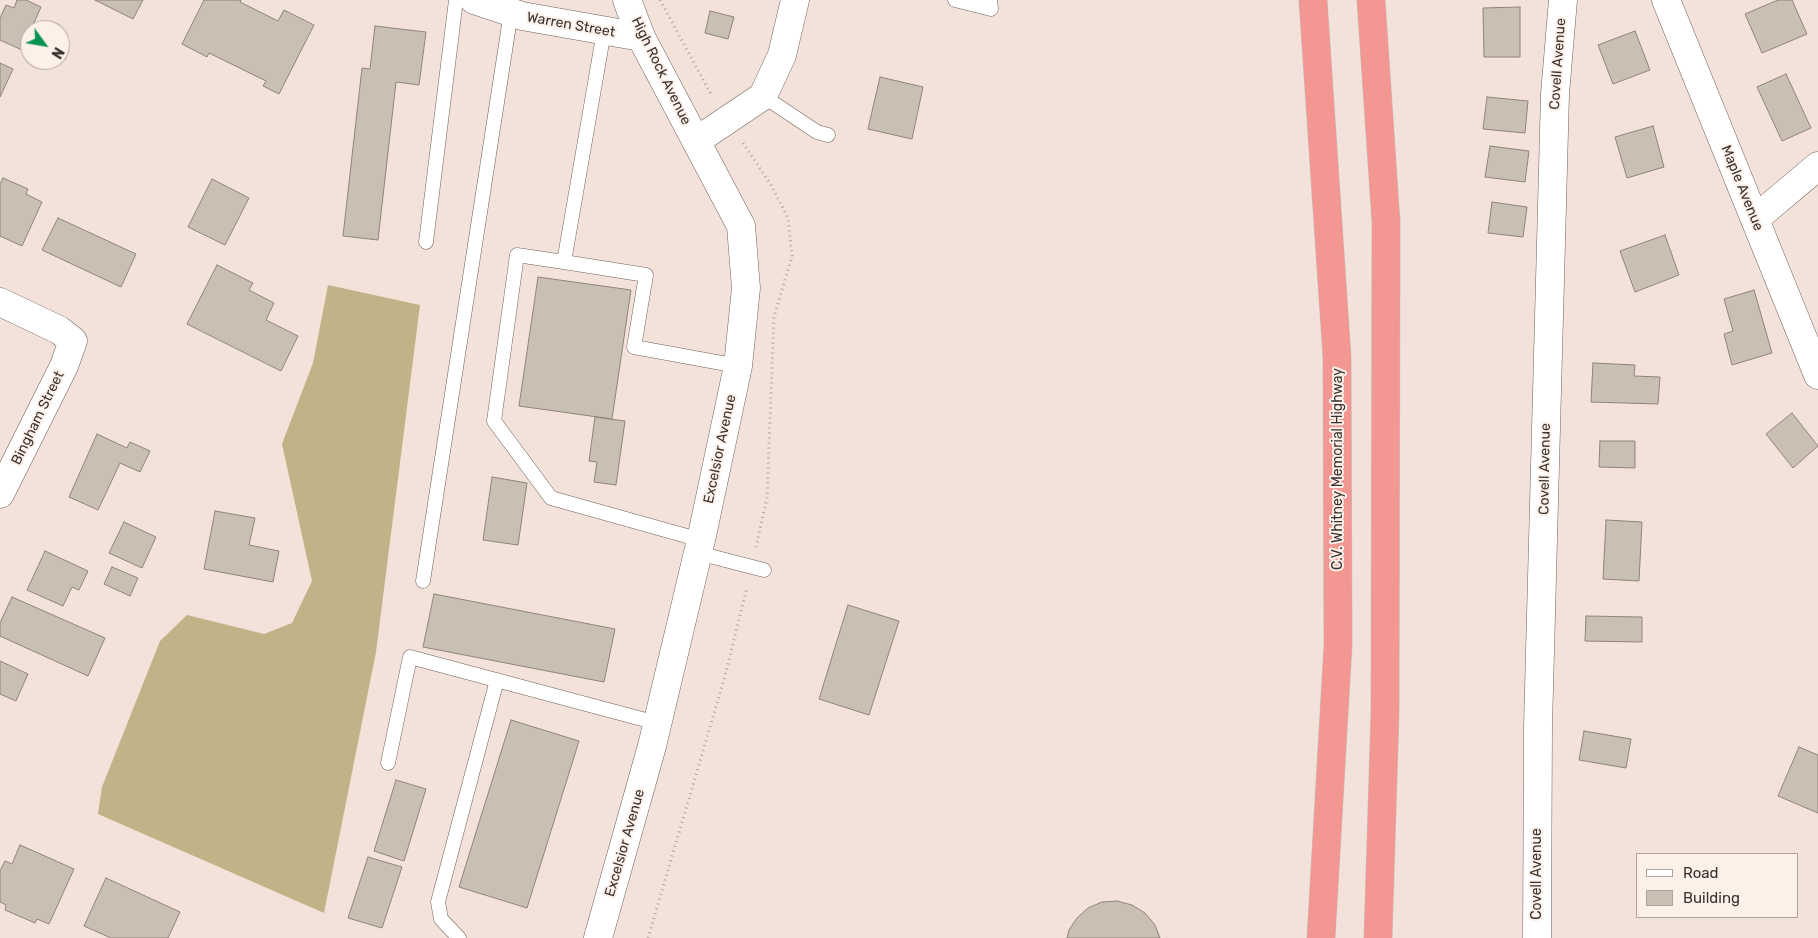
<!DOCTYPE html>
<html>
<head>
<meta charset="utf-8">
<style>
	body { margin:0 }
	#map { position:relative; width:1818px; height:938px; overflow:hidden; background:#f2e2da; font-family:Rubik,sans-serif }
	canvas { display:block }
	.legend { position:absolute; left:1636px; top:853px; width:162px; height:65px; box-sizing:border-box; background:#fdf0e9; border:1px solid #aea49e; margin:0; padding:6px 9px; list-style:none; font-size:15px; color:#38312e }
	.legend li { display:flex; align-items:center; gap:10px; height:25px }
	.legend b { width:25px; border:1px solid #aea49e }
	.north { position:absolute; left:20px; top:20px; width:50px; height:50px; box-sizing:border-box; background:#fdf0e9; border:1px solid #aea49e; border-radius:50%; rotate:122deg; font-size:14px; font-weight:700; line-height:20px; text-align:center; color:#38312e }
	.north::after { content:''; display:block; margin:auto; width:18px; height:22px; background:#059352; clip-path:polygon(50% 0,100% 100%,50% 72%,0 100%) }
</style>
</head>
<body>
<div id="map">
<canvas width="1818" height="938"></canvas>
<ul class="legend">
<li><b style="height:6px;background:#fff"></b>Road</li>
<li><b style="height:14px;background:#cabfb3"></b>Building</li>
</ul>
<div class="north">N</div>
</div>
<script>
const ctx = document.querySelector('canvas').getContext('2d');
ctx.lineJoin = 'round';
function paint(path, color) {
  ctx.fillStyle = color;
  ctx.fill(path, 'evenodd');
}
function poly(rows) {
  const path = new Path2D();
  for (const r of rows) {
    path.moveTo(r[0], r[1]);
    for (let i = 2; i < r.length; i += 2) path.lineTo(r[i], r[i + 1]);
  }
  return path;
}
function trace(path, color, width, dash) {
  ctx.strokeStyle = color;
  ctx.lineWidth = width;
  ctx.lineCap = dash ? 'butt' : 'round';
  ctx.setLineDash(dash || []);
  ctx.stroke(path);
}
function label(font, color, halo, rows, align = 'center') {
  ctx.font = font + ' Rubik,sans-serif';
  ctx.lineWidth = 4;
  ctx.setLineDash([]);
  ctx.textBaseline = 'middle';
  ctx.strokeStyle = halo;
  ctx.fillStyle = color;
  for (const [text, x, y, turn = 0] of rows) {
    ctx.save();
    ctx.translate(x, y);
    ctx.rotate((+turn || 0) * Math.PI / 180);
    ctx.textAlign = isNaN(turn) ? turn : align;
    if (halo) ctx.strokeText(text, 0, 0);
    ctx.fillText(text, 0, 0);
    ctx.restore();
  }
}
paint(poly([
	[328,285,420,305,376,652,324,913,98,814,102,787,160,641,187,615,264,634,292,623,312,581,282,444,313,363]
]), '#c2b287');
const building = poly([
	[17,0,26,0,41,7,22,50,0,40,0,18,6,5,14,8,17,0],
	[95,0,143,0,133,19,95,0],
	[204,0,241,0,240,2,278,21,284,10,314,25,279,94,263,86,266,81,209,53,207,57,182,44,204,0],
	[1778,0,1792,0,1807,34,1762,53,1745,14,1778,0],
	[1520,7,1520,57,1484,57,1483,8,1520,7],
	[710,11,734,17,728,39,705,33,710,11],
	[375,26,426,32,419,85,396,82,378,240,343,236,362,68,370,69,375,26],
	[1635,31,1650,70,1613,84,1598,45,1635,31],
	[0,63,13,69,0,97,0,63],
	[1786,74,1811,128,1782,141,1757,87,1786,74],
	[880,77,923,87,912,139,868,129,880,77],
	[1487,97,1528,101,1525,133,1483,129,1487,97],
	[1653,126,1664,167,1627,178,1615,137,1653,126],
	[1490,146,1529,151,1525,182,1485,177,1490,146],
	[3,178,28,189,26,194,42,202,22,246,0,236,0,184,3,178],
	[212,179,249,198,225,245,188,227,212,179],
	[1492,202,1527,207,1523,237,1488,233,1492,202],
	[58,218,136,254,121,287,42,250,58,218],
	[1665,235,1679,275,1635,292,1620,251,1665,235],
	[217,265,253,283,249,290,274,303,266,320,298,336,281,371,187,324,217,265],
	[538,277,631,290,612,419,519,406,538,277],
	[1754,290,1772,353,1732,365,1724,334,1733,331,1724,299,1754,290],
	[1593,363,1635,365,1634,376,1660,377,1658,404,1591,402,1593,363],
	[1792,413,1818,446,1793,468,1766,434,1792,413],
	[595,417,625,421,616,485,594,482,597,462,589,461,595,417],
	[97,434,127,448,130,442,150,451,140,472,120,463,98,510,69,497,97,434],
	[1600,441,1635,441,1635,468,1599,467,1600,441],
	[492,477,527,483,518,545,483,540,492,477],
	[215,511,255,518,249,545,279,551,273,582,204,569,215,511],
	[1606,520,1642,522,1639,581,1603,579,1606,520],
	[124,522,156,537,142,568,109,553,124,522],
	[45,551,88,571,79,590,72,587,63,606,27,590,45,551],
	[112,567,138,578,130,596,104,584,112,567],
	[434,594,615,629,604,682,423,647,434,594],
	[12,597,105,638,88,676,0,636,0,623,12,597],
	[848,605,899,621,869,715,819,699,848,605],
	[1586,616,1642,617,1642,642,1585,641,1586,616],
	[0,661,28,674,16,701,0,694,0,661],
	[511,720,579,741,527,908,459,887,511,720],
	[1584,731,1631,739,1626,768,1579,760,1584,731],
	[1799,747,1818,755,1818,813,1778,796,1799,747],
	[396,780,426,789,404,861,374,851,396,780],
	[20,845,74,869,49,924,37,919,35,923,5,910,6,905,0,902,0,871,5,861,12,864,20,845],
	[368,857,402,867,382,928,348,918,368,857],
	[106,878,180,912,168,938,111,938,84,926,106,878],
	[1117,901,1132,905,1145,913,1155,925,1160,938,1067,938,1069,930,1077,918,1088,908,1102,902,1117,901]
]);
paint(building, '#cabfb3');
trace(building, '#8f8479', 1);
const service = poly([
	[955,0,991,9,990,0],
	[604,31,564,262,646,275,634,347,738,366],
	[763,96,817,132,828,135],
	[426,242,456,0],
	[564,262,517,255,494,421,551,498,701,540],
	[698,553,764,570],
	[423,581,511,12],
	[388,763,410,657,657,723],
	[459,938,441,919,438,902,497,680]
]);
const minor = poly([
	[474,0,522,16,641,37],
	[1666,0,1818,375],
	[1755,219,1818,166],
	[0,302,59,330,73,341,64,366,0,494],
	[1537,938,1538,726,1555,94,1563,0]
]);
const tertiary = poly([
	[696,141,763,96,782,55,795,0],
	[598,938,652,746,701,540,738,366,746,288,741,226,641,37,627,0]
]);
const trunk = poly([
	[1313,0,1337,357,1338,645,1321,938],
	[1371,0,1386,222,1385,713,1378,938]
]);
trace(service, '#6f615a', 15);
trace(minor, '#6f615a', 29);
trace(tertiary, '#6f615a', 29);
trace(trunk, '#c7c5c4', 29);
trace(poly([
	[660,0,712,96],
	[743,143,771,185,788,218,792,256,774,317,767,498,756,547],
	[648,938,725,676,747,587]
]), '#b1a49d', 3, [1, 4]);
trace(service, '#fff', 14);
trace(minor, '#fff', 28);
trace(tertiary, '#fff', 28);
trace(trunk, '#f39792', 28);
label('14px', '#38312e', '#fdf0e9', [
	["Warren Street",571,25,10],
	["Covell Avenue",1558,64,-86],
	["High Rock Avenue",661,71,64],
	["Maple Avenue",1742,188,68],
	["Bingham Street",38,418,-64],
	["Excelsior Avenue",720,449,-78],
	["C.V. Whitney Memorial Highway",1338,469,-90],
	["Covell Avenue",1545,469,-89],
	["Excelsior Avenue",625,843,-74],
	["Covell Avenue",1537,874,-90]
]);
</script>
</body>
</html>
